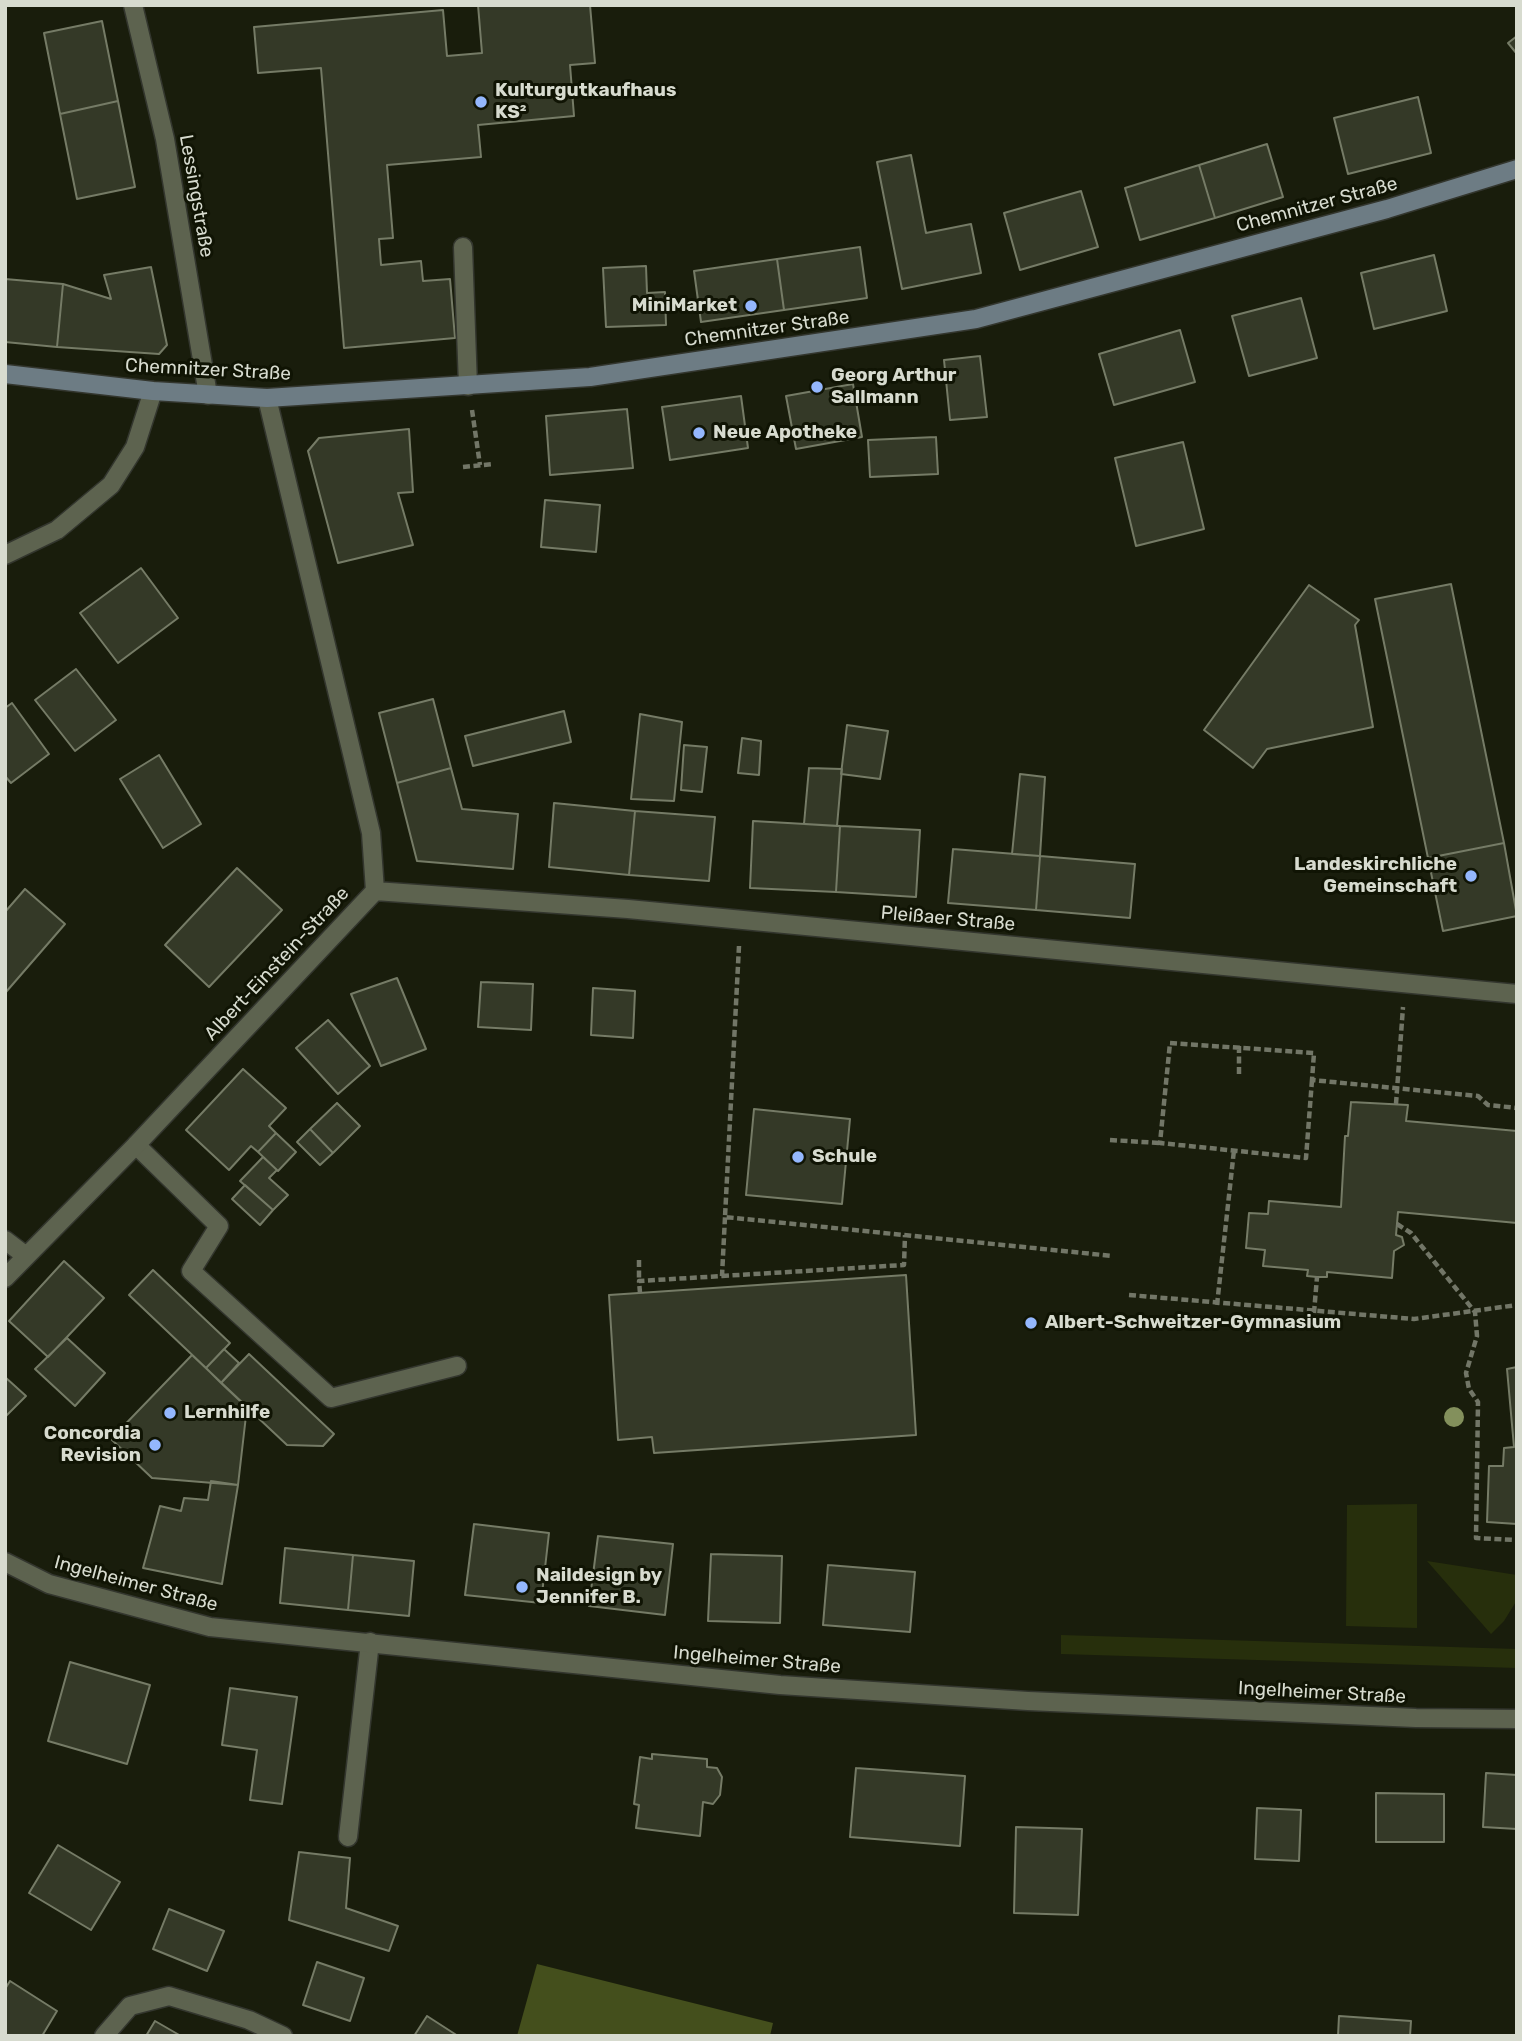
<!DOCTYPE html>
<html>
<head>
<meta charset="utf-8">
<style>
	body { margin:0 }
	#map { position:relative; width:1522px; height:2041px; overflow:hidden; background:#191d0c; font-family:Rubik,sans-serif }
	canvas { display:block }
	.frame { position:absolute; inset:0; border:7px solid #d7dbcf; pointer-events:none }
</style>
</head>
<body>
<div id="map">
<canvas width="1522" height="2041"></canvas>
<div class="frame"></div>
</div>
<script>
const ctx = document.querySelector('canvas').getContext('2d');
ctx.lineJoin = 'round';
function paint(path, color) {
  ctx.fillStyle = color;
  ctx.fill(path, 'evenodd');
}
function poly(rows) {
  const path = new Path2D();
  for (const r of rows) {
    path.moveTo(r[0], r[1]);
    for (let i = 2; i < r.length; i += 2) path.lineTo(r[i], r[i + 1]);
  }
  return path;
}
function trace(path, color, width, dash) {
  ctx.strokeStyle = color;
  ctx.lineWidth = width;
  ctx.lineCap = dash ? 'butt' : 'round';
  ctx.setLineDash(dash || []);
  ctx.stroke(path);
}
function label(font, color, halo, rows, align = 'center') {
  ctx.font = font + ' Rubik,sans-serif';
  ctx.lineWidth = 6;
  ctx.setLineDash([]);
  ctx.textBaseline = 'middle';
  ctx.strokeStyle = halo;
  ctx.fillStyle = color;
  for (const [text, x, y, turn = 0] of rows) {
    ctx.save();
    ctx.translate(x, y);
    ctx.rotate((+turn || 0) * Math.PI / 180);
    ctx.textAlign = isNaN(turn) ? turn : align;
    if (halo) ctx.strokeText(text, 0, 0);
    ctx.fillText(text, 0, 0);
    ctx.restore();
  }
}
paint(poly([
	[1417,1504,1417,1628,1346,1626,1347,1505],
	[1427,1561,1517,1575,1517,1600,1504,1621,1491,1634],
	[1061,1635,1517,1649,1517,1668,1061,1654]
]), '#272f0c');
paint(poly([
	[537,1964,773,2023,770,2036,517,2036]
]), '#444f1c');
const building = poly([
	[478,5,590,5,595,63,570,65,574,116,478,125,481,157,387,165,393,238,379,239,381,265,421,261,423,281,450,279,455,338,344,348,321,68,258,73,254,27,443,10,447,56,482,53,478,5],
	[102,21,118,101,60,114,44,33,102,21],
	[1517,36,1517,54,1508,43,1517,36],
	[1418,97,1431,153,1348,174,1334,118,1418,97],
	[118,101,135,187,77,199,60,114,118,101],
	[1267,144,1283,197,1215,218,1199,165,1267,144],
	[911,155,926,233,971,224,981,273,902,289,877,162,911,155],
	[1199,165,1215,218,1140,240,1125,188,1199,165],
	[1081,191,1098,247,1020,270,1004,213,1081,191],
	[860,247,867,298,784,310,777,259,860,247],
	[1434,255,1447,311,1374,329,1361,273,1434,255],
	[777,259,784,310,701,322,694,271,777,259],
	[646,266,647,293,665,292,666,325,606,327,603,268,646,266],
	[151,267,167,345,159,354,57,347,63,284,111,299,104,275,151,267],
	[5,279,63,284,57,347,5,342,5,279],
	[1301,298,1317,358,1249,376,1232,316,1301,298],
	[1180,330,1195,382,1114,405,1099,354,1180,330],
	[980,356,987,417,950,420,944,360,980,356],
	[853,384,862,437,796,449,786,396,853,384],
	[741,396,748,448,670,460,662,407,741,396],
	[627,409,633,468,550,475,546,416,627,409],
	[409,429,413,492,398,493,413,545,338,563,308,451,319,438,409,429],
	[936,437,938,474,870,477,868,440,936,437],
	[1183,442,1204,529,1136,546,1115,458,1183,442],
	[545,500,600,505,596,552,541,547,545,500],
	[141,568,178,618,118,663,80,613,141,568],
	[1451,584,1504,843,1428,858,1375,599,1451,584],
	[1309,585,1359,620,1355,625,1373,727,1267,749,1253,768,1204,730,1309,585],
	[76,669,116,720,75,751,35,700,76,669],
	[433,699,451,768,397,783,379,713,433,699],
	[12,703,49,754,11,783,5,776,5,708,12,703],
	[564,711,571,742,473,766,465,736,564,711],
	[640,714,682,722,674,801,631,799,640,714],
	[847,725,888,731,880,779,841,774,847,725],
	[742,738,761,741,759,775,738,773,742,738],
	[684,745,707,747,702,792,681,790,684,745],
	[159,755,201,824,163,848,120,779,159,755],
	[451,768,462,809,518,814,513,869,417,861,397,783,451,768],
	[809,768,842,769,837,826,804,824,809,768],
	[1020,774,1045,777,1040,856,1012,854,1020,774],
	[554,803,635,811,629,875,549,867,554,803],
	[635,811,715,817,709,881,629,875,635,811],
	[753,821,840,826,836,892,750,888,753,821],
	[840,826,920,830,916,897,836,892,840,826],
	[1504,843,1517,916,1443,931,1428,858,1504,843],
	[953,849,1040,856,1036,910,948,903,953,849],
	[1040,856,1135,864,1130,918,1036,910,1040,856],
	[237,868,282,910,209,987,165,945,237,868],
	[25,889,65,924,6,992,5,912,25,889],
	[397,978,426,1049,381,1066,351,994,397,978],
	[481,982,533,984,531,1030,478,1027,481,982],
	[593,988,635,991,633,1038,591,1035,593,988],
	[328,1020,370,1066,338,1094,296,1048,328,1020],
	[243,1069,286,1108,269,1126,276,1133,258,1152,251,1146,229,1170,186,1130,243,1069],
	[1351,1102,1408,1105,1406,1121,1517,1131,1517,1223,1398,1212,1396,1235,1402,1237,1404,1245,1394,1251,1392,1278,1327,1272,1327,1277,1317,1277,1307,1276,1308,1270,1263,1266,1265,1250,1246,1248,1249,1213,1268,1214,1269,1201,1341,1207,1345,1136,1348,1136,1351,1102],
	[337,1103,360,1126,333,1153,310,1129,337,1103],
	[754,1109,850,1119,842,1204,746,1195,754,1109],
	[310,1129,333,1153,320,1165,297,1142,310,1129],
	[276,1133,296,1152,278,1171,258,1152,276,1133],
	[263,1157,277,1170,269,1178,288,1195,273,1210,240,1181,263,1157],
	[245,1185,273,1210,260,1225,232,1199,245,1185],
	[64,1261,104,1298,48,1357,9,1321,64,1261],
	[153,1270,230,1343,206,1368,129,1295,153,1270],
	[906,1275,916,1435,654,1453,652,1437,618,1440,609,1295,906,1275],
	[67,1338,105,1373,75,1406,35,1369,67,1338],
	[224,1349,239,1363,221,1383,206,1368,224,1349],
	[249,1354,334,1434,323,1446,287,1445,221,1383,249,1354],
	[192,1355,247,1407,238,1485,152,1478,111,1439,192,1355],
	[1517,1367,1517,1524,1487,1522,1489,1466,1503,1466,1504,1448,1514,1447,1507,1369,1517,1367],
	[5,1377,26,1396,5,1417,5,1377],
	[211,1481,238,1485,222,1584,143,1568,160,1506,181,1511,184,1498,208,1500,211,1481],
	[474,1524,549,1533,541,1603,465,1595,474,1524],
	[598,1536,673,1544,665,1615,589,1606,598,1536],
	[285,1548,353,1555,348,1610,280,1603,285,1548],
	[711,1554,782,1556,780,1623,708,1621,711,1554],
	[353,1555,414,1561,409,1616,348,1610,353,1555],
	[828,1565,915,1572,910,1632,823,1625,828,1565],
	[70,1662,150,1685,127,1764,48,1741,70,1662],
	[230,1688,297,1697,282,1804,250,1800,257,1750,222,1745,230,1688],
	[652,1754,707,1759,707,1767,717,1768,722,1777,720,1795,713,1804,703,1802,700,1836,636,1828,639,1805,634,1804,640,1757,652,1759,652,1754],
	[856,1768,965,1776,960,1846,850,1837,856,1768],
	[1486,1773,1517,1775,1517,1829,1483,1827,1486,1773],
	[1376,1793,1444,1794,1444,1842,1376,1842,1376,1793],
	[1257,1808,1301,1810,1299,1861,1255,1859,1257,1808],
	[1016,1827,1082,1829,1078,1915,1014,1913,1016,1827],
	[58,1845,120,1882,91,1930,29,1893,58,1845],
	[299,1852,350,1858,346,1908,398,1926,389,1951,289,1920,299,1852],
	[169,1909,224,1931,207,1971,153,1949,169,1909],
	[317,1962,364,1978,350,2021,303,2005,317,1962],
	[10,1981,57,2011,42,2036,5,2036,5,1989,10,1981],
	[427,2016,458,2036,414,2036,427,2016],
	[1339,2016,1411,2021,1410,2036,1338,2036,1339,2016],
	[155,2021,181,2036,146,2036,155,2021]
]);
paint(building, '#343927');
trace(building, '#757b66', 2);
const lane = poly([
	[463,247,468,386],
	[136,1145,219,1226,191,1271,331,1398,457,1366],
	[348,1837,370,1642]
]);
const street = poly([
	[133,5,165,139,208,395],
	[5,555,57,530,111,485,135,447,153,391],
	[375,891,628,909,1517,994],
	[5,1240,26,1256],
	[5,1278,136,1145,375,891,371,833,267,398],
	[5,1562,49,1584,210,1627,780,1685,1028,1701,1416,1718,1517,1719],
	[104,2036,130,2006,169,1996,249,2020,283,2036]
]);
const secondary = poly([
	[5,374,153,391,267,398,590,377,976,319,1387,209,1517,169]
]);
trace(lane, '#33362e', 21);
trace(street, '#33362e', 21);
trace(secondary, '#33362e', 21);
trace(poly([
	[472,410,480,465],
	[463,467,494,464],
	[739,946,725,1217,1113,1256],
	[1239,1046,1239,1074],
	[1312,1080,1306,1158,1160,1143,1170,1043,1314,1053,1312,1080,1478,1096,1488,1105,1517,1108],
	[1396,1104,1403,1007],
	[1110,1140,1160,1143],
	[1397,1224,1411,1233,1475,1312,1477,1336,1466,1373,1469,1389,1478,1402,1476,1538,1517,1540],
	[639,1260,639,1281],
	[722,1276,904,1265,905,1235],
	[640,1293,639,1281,722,1276,725,1217],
	[1129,1295,1414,1319,1517,1305],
	[1217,1305,1234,1150],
	[1314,1313,1317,1277]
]), '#727667', 4.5, [7, 3.5]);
trace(lane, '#5d634f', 18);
trace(street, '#5d634f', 18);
trace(secondary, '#6d7c84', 18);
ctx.fillStyle = '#83905c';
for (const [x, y] of [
	[1454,1417]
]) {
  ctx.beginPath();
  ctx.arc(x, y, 10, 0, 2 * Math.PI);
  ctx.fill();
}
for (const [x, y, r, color] of [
	[481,102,7,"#94b7fd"],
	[751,306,7,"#94b7fd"],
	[817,387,7,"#94b7fd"],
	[699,433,7,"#94b7fd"],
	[1471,876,7,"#94b7fd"],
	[798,1157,7,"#94b7fd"],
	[1031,1323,7,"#94b7fd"],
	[170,1413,7,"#94b7fd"],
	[155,1445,7,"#94b7fd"],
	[522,1587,7,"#94b7fd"]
]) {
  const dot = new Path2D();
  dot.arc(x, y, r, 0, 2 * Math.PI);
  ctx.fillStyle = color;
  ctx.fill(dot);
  trace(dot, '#101404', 2.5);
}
label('bold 19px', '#d7dbcf', '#101404', [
	["Kulturgutkaufhaus",495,91],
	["KS²",495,113],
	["MiniMarket",737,306,"right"],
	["Georg Arthur",831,376],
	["Sallmann",831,398],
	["Neue Apotheke",713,433],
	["Landeskirchliche",1457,865,"right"],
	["Gemeinschaft",1457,887,"right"],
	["Schule",812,1157],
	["Albert-Schweitzer-Gymnasium",1045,1323],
	["Lernhilfe",184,1413],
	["Concordia",141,1434,"right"],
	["Revision",141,1456,"right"],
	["Naildesign by",536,1576],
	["Jennifer B.",536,1598]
], 'left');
label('19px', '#d7dbcf', '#101404', [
	["Lessingstraße",196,196,80],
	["Chemnitzer Straße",1317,205,-15],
	["Chemnitzer Straße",767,329,-8],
	["Chemnitzer Straße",208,370,3],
	["Pleißaer Straße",948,919,5],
	["Albert-Einstein-Straße",277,964,-47],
	["Ingelheimer Straße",136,1584,15],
	["Ingelheimer Straße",757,1660,5],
	["Ingelheimer Straße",1322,1693,3]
]);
</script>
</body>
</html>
